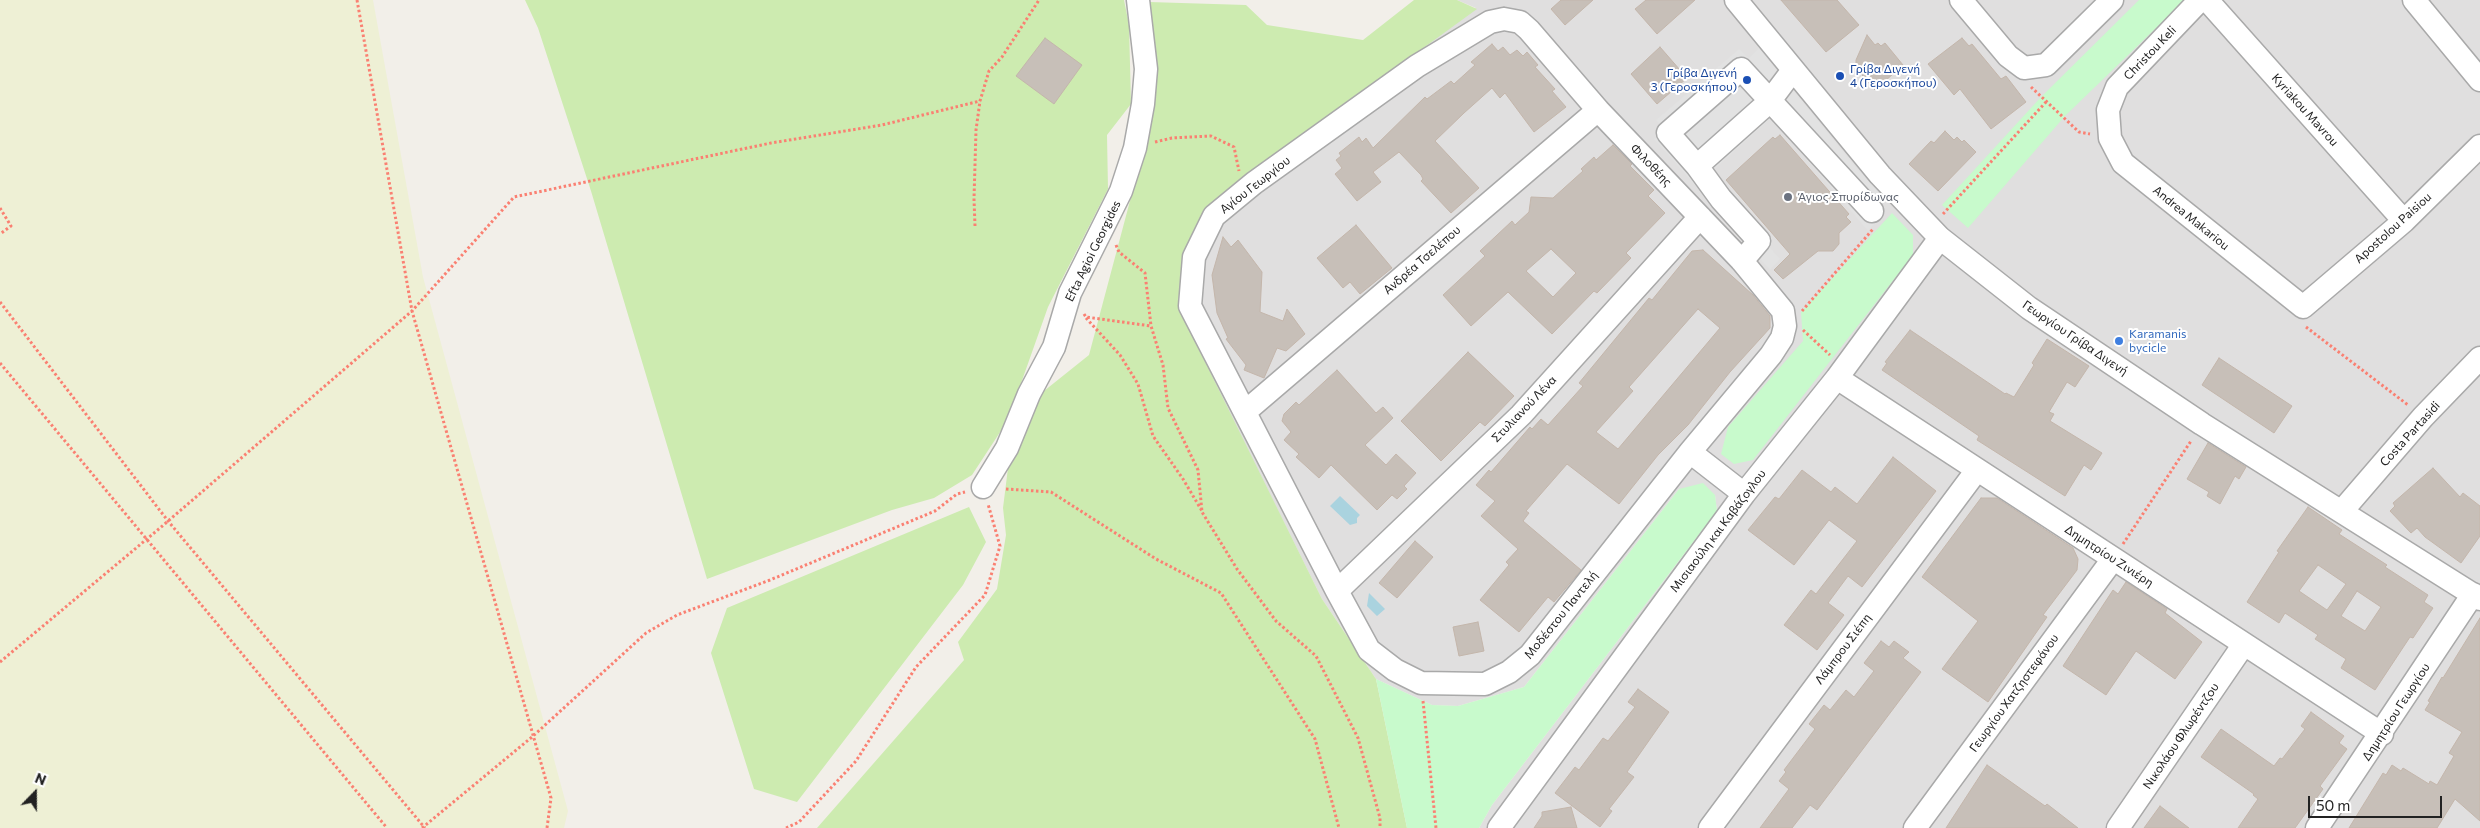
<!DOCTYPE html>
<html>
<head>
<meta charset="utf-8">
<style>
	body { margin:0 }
	#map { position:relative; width:2480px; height:828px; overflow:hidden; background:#f2efe9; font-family:Commissioner,sans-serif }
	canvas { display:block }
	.north { position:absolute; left:10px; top:768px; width:50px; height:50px; -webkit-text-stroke:4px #fff; paint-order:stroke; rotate:22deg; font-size:14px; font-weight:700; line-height:20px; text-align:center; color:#222 }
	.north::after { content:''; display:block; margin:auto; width:18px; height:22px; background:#222; clip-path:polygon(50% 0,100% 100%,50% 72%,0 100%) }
	.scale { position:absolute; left:2308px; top:796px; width:134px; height:22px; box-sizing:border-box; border:2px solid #222; border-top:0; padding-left:6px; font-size:15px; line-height:18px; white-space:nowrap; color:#222; -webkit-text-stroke:4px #fff; paint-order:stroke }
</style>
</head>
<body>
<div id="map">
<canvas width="2480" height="828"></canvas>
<div class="north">N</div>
<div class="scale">50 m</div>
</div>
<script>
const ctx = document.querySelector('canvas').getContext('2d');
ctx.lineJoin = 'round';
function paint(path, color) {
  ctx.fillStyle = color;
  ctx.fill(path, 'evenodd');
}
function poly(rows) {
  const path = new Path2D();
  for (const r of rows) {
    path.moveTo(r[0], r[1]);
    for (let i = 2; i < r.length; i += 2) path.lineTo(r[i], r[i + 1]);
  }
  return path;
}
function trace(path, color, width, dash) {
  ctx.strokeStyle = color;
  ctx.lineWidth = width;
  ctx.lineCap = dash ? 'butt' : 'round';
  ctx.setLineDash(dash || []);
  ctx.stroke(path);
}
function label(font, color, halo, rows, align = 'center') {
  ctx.font = font + ' Commissioner,sans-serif';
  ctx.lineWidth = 4;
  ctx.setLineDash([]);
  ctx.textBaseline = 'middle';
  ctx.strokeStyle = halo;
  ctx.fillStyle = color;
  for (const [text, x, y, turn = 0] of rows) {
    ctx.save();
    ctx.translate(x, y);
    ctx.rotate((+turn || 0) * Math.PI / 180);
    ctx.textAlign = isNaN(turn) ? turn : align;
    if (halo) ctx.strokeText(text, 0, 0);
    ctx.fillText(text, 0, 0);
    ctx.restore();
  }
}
paint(poly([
	[1457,0,2480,0,2480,828,1479,828,1492,805,1717,511,1715,495,1679,489,1524,687,1458,706,1432,705,1376,679,1322,599,1180,313,1184,258,1393,70,1476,8]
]), '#e0dfdf');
paint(poly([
	[0,0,373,0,423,277,568,811,564,828,0,828]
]), '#eef0d5');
paint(poly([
	[525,0,1124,0,1129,25,1131,104,1107,135,1108,189,1048,307,1008,420,972,475,934,498,892,510,707,579,591,191,538,28],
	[1414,0,1457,0,1477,9,1393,70,1184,258,1181,313,1322,599,1376,679,1407,828,817,828,964,660,958,642,997,589,1006,535,1003,508,1008,468,1039,395,1089,355,1143,152,1149,2,1246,5,1267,25,1363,40],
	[969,507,986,542,963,585,797,802,754,789,711,653,727,608]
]), '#cdebb0');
paint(poly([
	[2139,0,2185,0,2065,116,1968,228,1942,205,2041,97],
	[1892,213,1913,235,1913,255,1753,460,1734,464,1721,454,1728,427,1803,341,1801,312],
	[1703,483,1715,495,1717,511,1492,805,1479,828,1407,828,1376,679,1432,705,1458,706,1524,687,1679,489]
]), '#c8facc');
paint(poly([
	[1759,48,1855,166,1885,199,1877,207,1884,214,1868,231,1771,118,1707,176,1780,259,1770,270,1654,139,1664,131,1656,120,1739,49,1749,58]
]), '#e2e2e2');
paint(poly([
	[1340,496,1360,515,1357,518,1357,523,1350,525,1330,506],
	[1369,593,1385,609,1377,616,1367,606]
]), '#aad3df');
const building = poly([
	[1561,0,1593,0,1565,25,1551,9,1561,0],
	[1646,0,1695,0,1657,34,1635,9,1646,0],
	[1781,0,1837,0,1859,25,1826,52,1781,0],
	[1867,35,1875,45,1878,43,1881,46,1885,43,1903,65,1875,90,1856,68,1856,60,1867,35],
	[1045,38,1082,65,1054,104,1016,76,1045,38],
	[1962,38,1969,46,1972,44,2001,79,2006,76,2026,102,1991,129,1960,89,1954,95,1928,64,1962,38],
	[1492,44,1498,51,1503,47,1510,55,1517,50,1523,56,1527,52,1538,65,1535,67,1555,89,1552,91,1566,107,1534,132,1505,93,1500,98,1492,88,1464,113,1435,141,1479,188,1451,213,1421,181,1423,179,1421,175,1399,152,1373,172,1381,182,1357,201,1335,174,1342,168,1336,160,1341,156,1339,153,1359,137,1362,142,1366,138,1373,148,1425,97,1427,99,1451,81,1454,84,1475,65,1471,62,1492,44],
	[1660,47,1687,78,1657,104,1631,74,1660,47],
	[1945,131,1954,140,1957,137,1962,142,1964,140,1976,152,1938,191,1909,164,1931,141,1934,143,1945,131],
	[1780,135,1849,214,1846,217,1851,222,1839,233,1839,244,1833,251,1818,251,1783,279,1774,270,1790,254,1726,180,1773,137,1775,139,1780,135],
	[1613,145,1632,164,1630,166,1654,190,1648,196,1665,213,1626,253,1631,258,1597,293,1594,291,1552,334,1508,292,1471,326,1443,295,1485,256,1480,251,1512,221,1515,225,1529,212,1531,197,1553,198,1583,171,1581,169,1594,157,1596,160,1613,145],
	[1551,249,1576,273,1553,297,1526,271,1551,249],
	[1356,225,1392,268,1360,294,1350,282,1343,288,1317,258,1356,225],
	[1223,237,1231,247,1238,240,1262,272,1260,312,1283,321,1287,309,1305,334,1286,351,1277,348,1264,378,1244,370,1246,365,1226,339,1228,338,1217,313,1212,275,1223,237],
	[1703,250,1753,295,1770,316,1770,328,1730,372,1688,425,1658,455,1619,504,1567,464,1526,511,1529,513,1523,521,1581,570,1554,602,1548,597,1519,632,1480,600,1509,565,1506,562,1518,549,1481,516,1495,501,1476,485,1489,470,1491,472,1530,427,1532,429,1541,419,1548,425,1583,386,1579,383,1649,298,1652,300,1692,251,1703,250],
	[1698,309,1720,328,1618,449,1596,432,1633,391,1629,387,1698,309],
	[1910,330,2005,394,2006,393,2014,397,2034,365,2032,363,2047,339,2089,366,2075,387,2067,382,2049,412,2054,414,2050,421,2102,453,2091,470,2084,465,2065,496,1977,440,1979,436,1882,370,1887,363,1885,362,1910,330],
	[1468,352,1514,396,1485,426,1480,422,1441,461,1401,421,1468,352],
	[2219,358,2292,406,2274,433,2202,385,2219,358],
	[1337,370,1376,413,1383,407,1393,418,1365,445,1386,465,1396,454,1416,473,1404,486,1407,489,1397,499,1392,495,1377,510,1331,465,1319,478,1296,457,1299,454,1284,440,1291,432,1282,421,1284,414,1296,402,1299,405,1337,370],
	[2208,443,2246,467,2239,479,2235,476,2220,504,2207,496,2209,492,2187,479,2208,443],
	[1893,457,1936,491,1862,587,1848,576,1828,603,1844,615,1817,650,1784,625,1811,590,1816,594,1857,541,1829,520,1794,565,1748,530,1775,497,1779,499,1802,470,1831,492,1835,487,1857,504,1893,457],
	[2433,468,2460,497,2463,493,2480,506,2480,536,2461,563,2425,537,2417,528,2411,533,2390,511,2395,506,2393,503,2433,468],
	[1981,498,1997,498,2073,548,2078,559,2077,570,2043,615,2047,617,1988,702,1942,669,1978,621,1922,577,1981,498],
	[2308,507,2342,530,2339,534,2387,565,2385,567,2428,595,2424,602,2433,608,2413,638,2410,637,2375,690,2341,668,2346,659,2315,639,2318,635,2285,613,2279,623,2247,602,2279,552,2277,551,2308,507],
	[2318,565,2346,584,2327,610,2299,591,2318,565],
	[2357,591,2381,607,2365,631,2341,616,2357,591],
	[1415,541,1433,557,1397,598,1379,583,1415,541],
	[2126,582,2167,609,2165,613,2202,642,2175,679,2136,651,2106,695,2063,666,2113,590,2118,594,2126,582],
	[2480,618,2480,821,2455,799,2437,828,2349,828,2383,773,2386,775,2392,765,2401,771,2403,768,2429,784,2430,781,2437,785,2454,756,2449,753,2462,732,2425,710,2430,702,2428,701,2442,677,2443,678,2480,618],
	[1478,622,1484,651,1459,656,1453,627,1478,622],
	[1881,641,1889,647,1894,641,1909,652,1903,658,1921,672,1817,810,1810,805,1792,828,1760,828,1789,789,1779,781,1786,772,1784,770,1815,729,1809,724,1824,705,1830,710,1846,690,1854,697,1874,671,1864,663,1881,641],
	[1638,689,1669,712,1627,772,1634,777,1609,809,1612,811,1600,827,1555,793,1575,767,1579,770,1603,738,1608,741,1635,707,1628,702,1638,689],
	[2311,712,2344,736,2339,743,2347,749,2320,786,2323,789,2295,828,2238,828,2258,799,2253,795,2254,794,2201,757,2221,729,2274,766,2280,758,2282,759,2305,729,2301,726,2311,712],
	[1987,765,2045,806,2047,804,2078,828,1946,828,1987,765],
	[2160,806,2189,828,2144,828,2160,806],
	[1571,807,1577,828,1534,828,1542,816,1542,812,1571,807]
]);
paint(building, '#c7bfb8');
trace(building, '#c4b6ab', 1);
const minor = poly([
	[1736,0,1880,175,1940,238,2029,308,2202,424,2480,599],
	[1961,0,2008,56,2024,68,2046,65,2112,0],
	[2200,0,2117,87,2108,110,2110,138,2123,163,2303,307,2404,221,2480,146],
	[2207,0,2404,221],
	[2414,0,2480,80],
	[1504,19,1520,22,1529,30,1598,110,1742,261,1783,311,1785,326,1782,338,1771,355,1690,452,1530,655,1509,672,1485,684,1421,683,1395,670,1369,650,1337,591,1190,306,1194,257,1214,216,1254,183,1417,66,1490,22,1504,19],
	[1697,166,1769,102,1793,70],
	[1742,261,1759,241,1721,199,1697,166,1668,133,1741,69,1872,211],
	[1837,378,2382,734],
	[1246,411,1598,110],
	[1690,452,1744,494],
	[983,487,1007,448,1029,394,1054,347,1070,293,1121,191,1135,148,1143,104,1146,69,1138,0],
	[2342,511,2423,417,2480,358],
	[1337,591,1521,415,1700,217],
	[1499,828,1744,494,1837,378,1940,238],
	[1710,828,1977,470],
	[1915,828,2113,559],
	[2118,828,2244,644],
	[2317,828,2473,594]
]);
trace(minor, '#a9a9a9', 25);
trace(poly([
	[357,0,412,311,551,798,547,828],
	[2031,87,2079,132,2090,134],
	[1155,142,1172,138,1211,136,1234,147,1239,171],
	[0,208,11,226,0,234],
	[1943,214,2046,102],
	[975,226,974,199,976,130,980,101,989,71,1002,57,1039,0],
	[1116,245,1119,252,1145,273,1151,326],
	[0,302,168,521,425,828],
	[1802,311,1873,229],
	[1084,314,1086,317,1151,326,1163,365,1168,408,1198,470,1202,512,1237,569,1276,621,1316,656,1358,738,1380,818,1380,828],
	[1086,318,1120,355,1138,384,1153,436,1183,479,1202,511],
	[2306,327,2408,405],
	[1803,330,1830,355],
	[0,363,387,828],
	[1006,489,1051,492,1156,559,1221,593,1315,739,1339,828],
	[2123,544,2191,441],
	[0,662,160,528,412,311,514,197,771,143,882,125,980,101],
	[1423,701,1436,828],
	[422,828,532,737,646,633,677,615,770,580,935,511,957,494,965,492],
	[786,828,799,822,856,761,916,667,985,595,1000,546,988,504]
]), '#fa8072', 3, [2.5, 2.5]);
trace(minor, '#fff', 22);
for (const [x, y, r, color] of [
	[1840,76,5,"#1a4fb4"],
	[1747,80,5,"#1a4fb4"],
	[1788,197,5,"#6b7280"],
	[2119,341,5,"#3f7fe0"]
]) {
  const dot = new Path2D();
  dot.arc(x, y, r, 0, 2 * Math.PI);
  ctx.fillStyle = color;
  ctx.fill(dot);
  trace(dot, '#fff', 2);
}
label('12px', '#222', '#fff', [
	["Christou Keli",2150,53,-46],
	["Kyriakou Mavrou",2305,110,48],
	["Φιλοθέης",1651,165,46],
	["Αγίου Γεωργίου",1255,185,-38],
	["Andrea Makariou",2191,218,39],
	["Apostolou Paisiou",2393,228,-42],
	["Efta Agioi Georgides",1093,251,-64],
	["Ανδρέα Τσελέπου",1422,260,-41],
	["Γεωργίου Γρίβα Διγενή",2075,338,34],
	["Στυλιανού Λένα",1524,409,-46],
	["Costa Partasidi",2410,434,-48],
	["Μισιαούλη και Καβάζογλου",1718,531,-53],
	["Δημητρίου Ζινιέρη",2109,556,33],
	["Μοδέστου Παντελή",1561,615,-51],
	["Λάμπρου Σιέπη",1843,649,-53],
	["Γεωργίου Χατζηστεφάνου",2014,693,-54],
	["Δημητρίου Γεωργίου",2396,712,-57],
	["Νικολάου Φλωρέντζου",2181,736,-56]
]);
label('12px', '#164399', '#fff', [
	["Γρίβα Διγενή",1850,69],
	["4 (Γεροσκήπου)",1850,83],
	["Γρίβα Διγενή",1737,73,"right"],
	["3 (Γεροσκήπου)",1737,87,"right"]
], 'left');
label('12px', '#5b616d', '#fff', [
	["Άγιος Σπυρίδωνας",1798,197]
], 'left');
label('12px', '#366cbe', '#fff', [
	["Karamanis",2129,334],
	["bycicle",2129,348]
], 'left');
</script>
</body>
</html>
